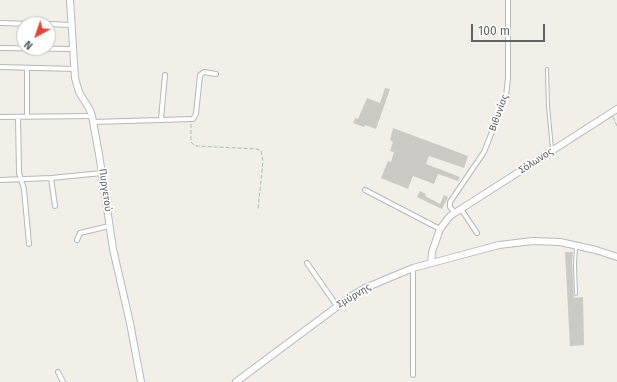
<!DOCTYPE html>
<html>
<head>
<meta charset="utf-8">
<style>
	body { margin:0 }
	#map { position:relative; width:617px; height:382px; overflow:hidden; background:#f1efe8; font-family:"Fira Sans",sans-serif }
	canvas { display:block }
	.north { position:absolute; left:16px; top:16px; width:40px; height:40px; box-sizing:border-box; background:#fff; border:1px solid #bfc1c3; border-radius:50%; rotate:220deg; font-size:11px; font-weight:700; line-height:16px; text-align:center; color:#5f6368 }
	.north::after { content:''; display:block; margin:auto; width:14px; height:18px; background:#ea4335; clip-path:polygon(50% 0,100% 100%,50% 72%,0 100%) }
	.scale { position:absolute; left:471px; top:24px; width:74px; height:18px; box-sizing:border-box; border:2px solid #5f6368; border-top:0; padding-left:5px; font-size:12px; line-height:14px; white-space:nowrap; color:#5f6368; -webkit-text-stroke:3px #fff; paint-order:stroke }
</style>
</head>
<body>
<div id="map">
<canvas width="617" height="382"></canvas>
<div class="north">N</div>
<div class="scale">100 m</div>
</div>
<script>
const ctx = document.querySelector('canvas').getContext('2d');
ctx.lineJoin = 'round';
function paint(path, color) {
  ctx.fillStyle = color;
  ctx.fill(path, 'evenodd');
}
function poly(rows) {
  const path = new Path2D();
  for (const r of rows) {
    path.moveTo(r[0], r[1]);
    for (let i = 2; i < r.length; i += 2) path.lineTo(r[i], r[i + 1]);
  }
  return path;
}
function trace(path, color, width, dash) {
  ctx.strokeStyle = color;
  ctx.lineWidth = width;
  ctx.lineCap = dash ? 'butt' : 'round';
  ctx.setLineDash(dash || []);
  ctx.stroke(path);
}
function label(font, color, halo, rows, align = 'center') {
  ctx.font = font + ' "Fira Sans",sans-serif';
  ctx.lineWidth = 3.5;
  ctx.setLineDash([]);
  ctx.textBaseline = 'middle';
  ctx.strokeStyle = halo;
  ctx.fillStyle = color;
  for (const [text, x, y, turn = 0] of rows) {
    ctx.save();
    ctx.translate(x, y);
    ctx.rotate((+turn || 0) * Math.PI / 180);
    ctx.textAlign = isNaN(turn) ? turn : align;
    if (halo) ctx.strokeText(text, 0, 0);
    ctx.fillText(text, 0, 0);
    ctx.restore();
  }
}
paint(poly([
	[385,88,390,89,376,129,365,125,364,127,353,123,355,118,358,119,367,98,380,103],
	[393,128,468,156,464,168,429,156,426,164,460,177,458,181,438,174,434,184,413,176,408,189,381,178,388,161,391,162,394,152,390,151,393,142,390,140],
	[420,191,426,194,425,196,440,204,444,195,448,197,442,209,417,197],
	[565,252,573,252,572,262,574,298,583,297,584,345,570,346]
]), '#cccac5');
const lane = poly([
	[547,69,548,106,552,149],
	[576,294,575,265,576,247]
]);
const street = poly([
	[0,23,32,24],
	[48,24,72,25],
	[0,48,73,49],
	[0,67,75,69],
	[27,68,27,117],
	[0,117,92,116],
	[18,117,19,173,24,189,29,244],
	[161,119,165,75],
	[93,122,193,119,196,114,200,75,204,72,216,74],
	[51,178,55,206],
	[0,180,51,178,102,173],
	[365,190,440,229],
	[461,209,477,233],
	[455,213,450,207,450,202,484,152,506,96,508,78,508,0],
	[77,240,80,233,109,226],
	[307,263,337,306],
	[413,268,413,375],
	[58,372,63,382]
]);
const secondary = poly([
	[70,0,75,78,79,92,90,110,92,116,99,154,113,249,130,323,141,382],
	[431,263,432,252,440,229,450,216,617,109],
	[236,382,350,297,365,288,413,268,499,245,533,241,560,242,596,250,617,257]
]);
trace(lane, '#b5b8bc', 4);
trace(street, '#b5b8bc', 6);
trace(secondary, '#b6babf', 8);
trace(poly([
	[613,117,617,126],
	[191,124,191,142,193,144,196,146,257,149,261,151,263,161,258,209]
]), '#9cc7a9', 1, [4, 2]);
trace(lane, '#fff', 2);
trace(street, '#fff', 4);
trace(secondary, '#fff', 6);
label('10px', '#5f6368', '#fff', [
	["Βιθυνίας",499,113,-70],
	["Σόλωνος",536,161,-33],
	["Πυργετού",105,190,82],
	["Σμύρνης",354,296,-31]
]);
</script>
</body>
</html>
